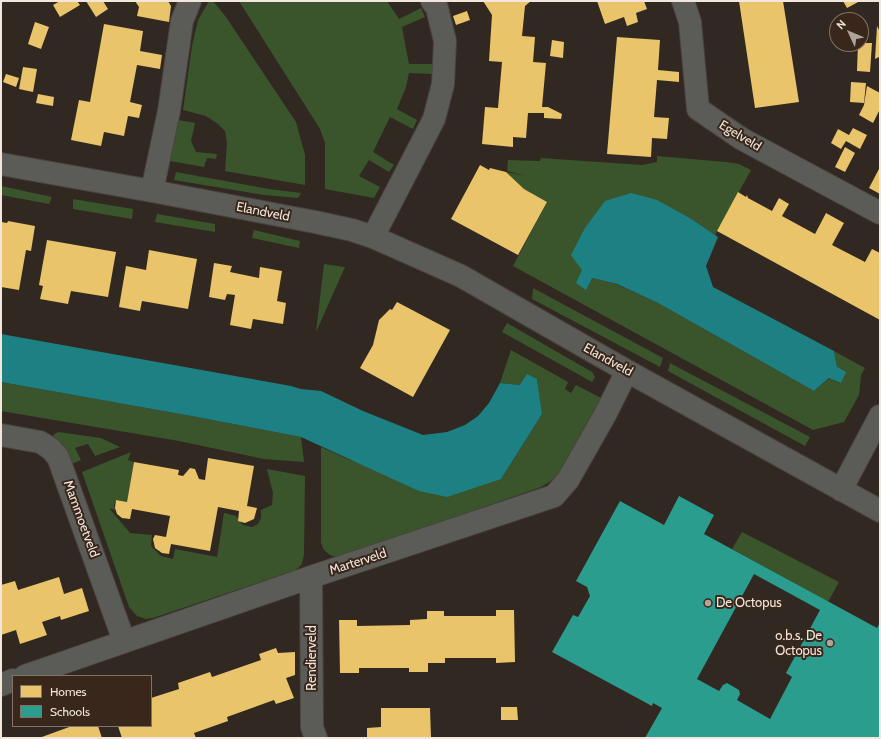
<!DOCTYPE html>
<html>
<head>
<meta charset="utf-8">
<style>
	body { margin:0 }
	#map { position:relative; width:881px; height:739px; overflow:hidden; background:#312821; font-family:Cabin,sans-serif }
	canvas { display:block }
	.frame { position:absolute; inset:0; border:2px solid #f2e6dd; pointer-events:none }
	.legend { position:absolute; left:12px; top:675px; width:140px; height:52px; box-sizing:border-box; background:#38271a; border:1px solid #827368; margin:0; padding:5px 7px; list-style:none; font-size:12px; color:#f2e6dd }
	.legend li { display:flex; align-items:center; gap:8px; height:20px }
	.legend b { width:20px; border:1px solid #827368 }
	.north { position:absolute; left:829px; top:12px; width:40px; height:40px; box-sizing:border-box; background:#38271a; border:1px solid #827368; border-radius:50%; rotate:314deg; font-size:11px; font-weight:700; line-height:16px; text-align:center; color:#f2e6dd }
	.north::after { content:''; display:block; margin:auto; width:14px; height:18px; background:#aea49b; clip-path:polygon(50% 0,100% 100%,50% 72%,0 100%) }
</style>
</head>
<body>
<div id="map">
<canvas width="881" height="739"></canvas>
<div class="frame"></div>
<ul class="legend">
<li><b style="height:11px;background:#e9c46a"></b>Homes</li>
<li><b style="height:11px;background:#2a9d8f"></b>Schools</li>
</ul>
<div class="north">N</div>
</div>
<script>
const ctx = document.querySelector('canvas').getContext('2d');
ctx.lineJoin = 'round';
function paint(path, color) {
  ctx.fillStyle = color;
  ctx.fill(path, 'evenodd');
}
function poly(rows) {
  const path = new Path2D();
  for (const r of rows) {
    path.moveTo(r[0], r[1]);
    for (let i = 2; i < r.length; i += 2) path.lineTo(r[i], r[i + 1]);
  }
  return path;
}
function trace(path, color, width, dash) {
  ctx.strokeStyle = color;
  ctx.lineWidth = width;
  ctx.lineCap = dash ? 'butt' : 'round';
  ctx.setLineDash(dash || []);
  ctx.stroke(path);
}
function label(font, color, halo, rows, align = 'center') {
  ctx.font = font + ' Cabin,sans-serif';
  ctx.lineWidth = 4;
  ctx.setLineDash([]);
  ctx.textBaseline = 'middle';
  ctx.strokeStyle = halo;
  ctx.fillStyle = color;
  for (const [text, x, y, turn = 0] of rows) {
    ctx.save();
    ctx.translate(x, y);
    ctx.rotate((+turn || 0) * Math.PI / 180);
    ctx.textAlign = isNaN(turn) ? turn : align;
    if (halo) ctx.strokeText(text, 0, 0);
    ctx.fillText(text, 0, 0);
    ctx.restore();
  }
}
paint(poly([
	[209,1,213,1,226,17,296,122,305,155,305,185,225,171,227,143,225,131,218,124,206,116,183,110,192,46,198,20],
	[239,1,387,1,399,19,421,8,425,17,402,27,409,64,433,64,433,74,409,73,406,87,397,109,417,120,413,129,390,117,373,152,394,165,389,172,369,160,359,176,380,187,374,198,325,189,325,143,320,129],
	[178,120,195,123,191,141,196,152,217,154,216,159,207,158,204,167,170,161],
	[657,156,726,162,739,164,751,170,715,235,693,220,592,278,616,284,658,303,814,391,830,378,840,383,834,351,865,368,861,375,859,395,844,422,813,430,513,266,547,202,524,189,506,172,527,176,507,171,508,160,540,161,541,158,642,165,657,162],
	[176,172,269,189,301,193,298,198,264,195,174,180],
	[1,186,52,197,49,204,1,195],
	[73,199,133,209,132,219,73,209],
	[157,214,215,224,215,232,155,222],
	[254,230,300,241,299,248,252,238],
	[324,264,345,267,316,332],
	[533,288,663,358,660,367,532,299],
	[507,323,592,372,595,377,592,382,502,332],
	[511,350,568,382,565,389,571,393,576,385,601,398,566,466,554,479,541,487,338,558,330,555,324,550,321,543,321,447,350,460,501,479,542,414,537,379,520,385,500,383],
	[670,363,810,437,805,446,668,371],
	[1,382,197,417,301,437,304,462,264,459,179,441,1,411],
	[58,432,101,438,120,447,95,456,88,444,75,448,81,460,72,464,53,435],
	[131,452,128,460,134,462,127,502,116,500,114,505,115,510,109,508,130,533,152,535,151,546,161,556,173,559,175,549,217,557,224,513,236,516,243,525,252,527,258,524,261,518,261,510,272,505,273,493,267,469,305,476,304,555,302,564,296,570,153,618,146,619,137,616,129,607,82,472],
	[742,532,839,582,828,602,732,549]
]), '#3a552b');
paint(poly([
	[631,193,657,200,693,220,718,237,706,266,713,287,834,351,837,367,846,372,841,383,829,378,814,391,658,303,617,284,592,278,586,290,576,283,582,270,571,255,585,228,605,201],
	[1,334,291,386,301,389,321,391,363,411,423,435,447,432,465,425,478,416,489,403,500,383,520,385,527,374,537,379,542,414,501,479,447,497,419,491,301,437,197,417,1,382]
]), '#1d8184');
paint(poly([
	[60,1,77,1,80,5,60,17,53,5],
	[86,1,103,1,108,9,96,17],
	[135,1,168,1,171,6,169,22,137,16,139,7],
	[483,1,531,1,525,6,522,36,535,37,533,62,546,63,542,107,548,107,562,114,561,119,544,118,544,113,528,113,526,138,513,137,513,147,482,144,485,107,498,108,502,62,489,61,492,15],
	[597,1,644,1,647,9,636,13,638,22,627,26,624,17,605,24],
	[739,1,783,1,799,102,755,108],
	[843,1,860,1,847,8],
	[467,11,470,20,456,25,453,16],
	[35,22,49,27,41,49,28,44],
	[104,24,143,31,140,51,162,55,160,69,137,65,130,102,142,105,139,118,128,116,124,136,104,132,101,146,71,140,79,100,90,102],
	[877,26,880,32,880,59,879,57,875,59],
	[617,37,660,40,658,70,679,72,679,82,657,80,654,117,669,118,667,139,652,138,651,157,607,154],
	[552,40,564,42,563,58,550,56],
	[861,43,872,43,870,72,857,71,858,44],
	[23,67,37,69,33,92,19,89],
	[6,74,19,78,16,87,3,82],
	[851,82,866,83,864,103,850,102],
	[867,86,880,93,880,109,873,123,859,115,864,105],
	[38,94,54,97,53,106,36,103],
	[853,128,867,135,860,149,846,141,841,149,831,143,838,129,849,135],
	[845,147,855,153,845,172,835,167],
	[480,165,489,170,490,168,506,172,524,189,547,202,518,255,451,219],
	[880,167,880,194,869,188],
	[738,192,746,197,747,195,748,198,772,211,779,198,789,204,782,216,815,234,826,213,844,223,832,245,865,262,872,249,880,253,880,320,717,231],
	[8,221,35,226,31,251,26,250,19,290,1,287,1,222,7,223],
	[47,240,116,252,108,297,71,291,68,304,40,299,43,286,39,285],
	[149,250,197,259,188,309,142,301,140,311,119,307,126,266,146,270],
	[214,263,232,266,230,272,259,278,260,267,282,271,277,301,286,303,283,324,253,319,251,329,230,325,235,295,227,294,225,300,209,297],
	[397,302,450,330,413,397,360,368,373,345,379,320,390,309,392,310],
	[208,458,254,466,247,506,257,508,254,519,245,523,238,521,239,511,218,507,210,551,171,544,169,554,162,553,155,548,153,539,155,535,166,537,170,516,132,509,130,519,122,518,117,514,115,508,116,500,127,502,134,462,179,470,178,475,183,476,190,468,195,469,199,479,205,480],
	[59,577,64,594,82,588,89,611,61,620,60,616,42,622,47,635,20,644,16,630,1,635,1,585,15,581,18,590],
	[496,610,514,610,515,662,496,663,496,658,445,658,445,663,428,663,428,672,409,672,409,668,359,668,359,673,340,673,339,620,357,620,357,626,410,625,410,620,427,619,427,611,444,611,444,616,496,616],
	[276,648,278,653,295,652,295,675,286,678,294,698,276,704,274,700,227,717,228,721,194,733,196,738,122,738,118,726,151,726,151,698,179,689,178,683,210,672,212,677,261,660,259,654],
	[501,707,517,707,518,720,501,720],
	[381,708,430,708,431,738,367,738,367,728,381,727],
	[72,726,98,726,102,738,39,738]
]), '#e9c46a');
paint(poly([
	[679,496,714,515,704,534,877,628,880,623,880,738,645,738,662,708,653,703,652,706,552,652,573,615,578,617,590,596,587,587,576,581,620,501,664,525],
	[754,574,820,610,786,673,792,677,770,719,737,700,740,694,739,690,727,683,723,685,719,691,697,679]
]), '#2a9d8f');
const minor = poly([
	[683,1,690,22,698,109,742,139,880,213],
	[1,164,152,191,315,222,352,230,373,237,461,276,627,371,880,511],
	[152,191,169,111,182,21,190,1],
	[373,237,434,119,443,84,445,41,437,8,432,1],
	[1,435,40,442,51,449,58,457,124,641],
	[841,490,880,416],
	[311,577,312,727,316,738],
	[25,676,311,577,554,496,568,480,606,413,627,371],
	[1,685,13,680]
]);
trace(minor, '#4a433d', 24);
trace(minor, '#5b5b58', 22);
for (const [x, y, r, color] of [
	[708,603,4,"#aea49b"],
	[830,643,4,"#aea49b"]
]) {
  const dot = new Path2D();
  dot.arc(x, y, r, 0, 2 * Math.PI);
  ctx.fillStyle = color;
  ctx.fill(dot);
  trace(dot, '#38271a', 1.5);
}
label('13px', '#f2e6dd', '#38271a', [
	["Egelveld",740,136,31],
	["Elandveld",263,212,11],
	["Elandveld",608,360,29],
	["Mammoetveld",81,519,70],
	["Marterveld",358,562,-18],
	["Rendierveld",312,658,-90]
]);
label('13px', '#f2e6dd', '#38271a', [
	["De Octopus",716,603],
	["o.b.s. De",822,636,"right"],
	["Octopus",822,651,"right"]
], 'left');
</script>
</body>
</html>
